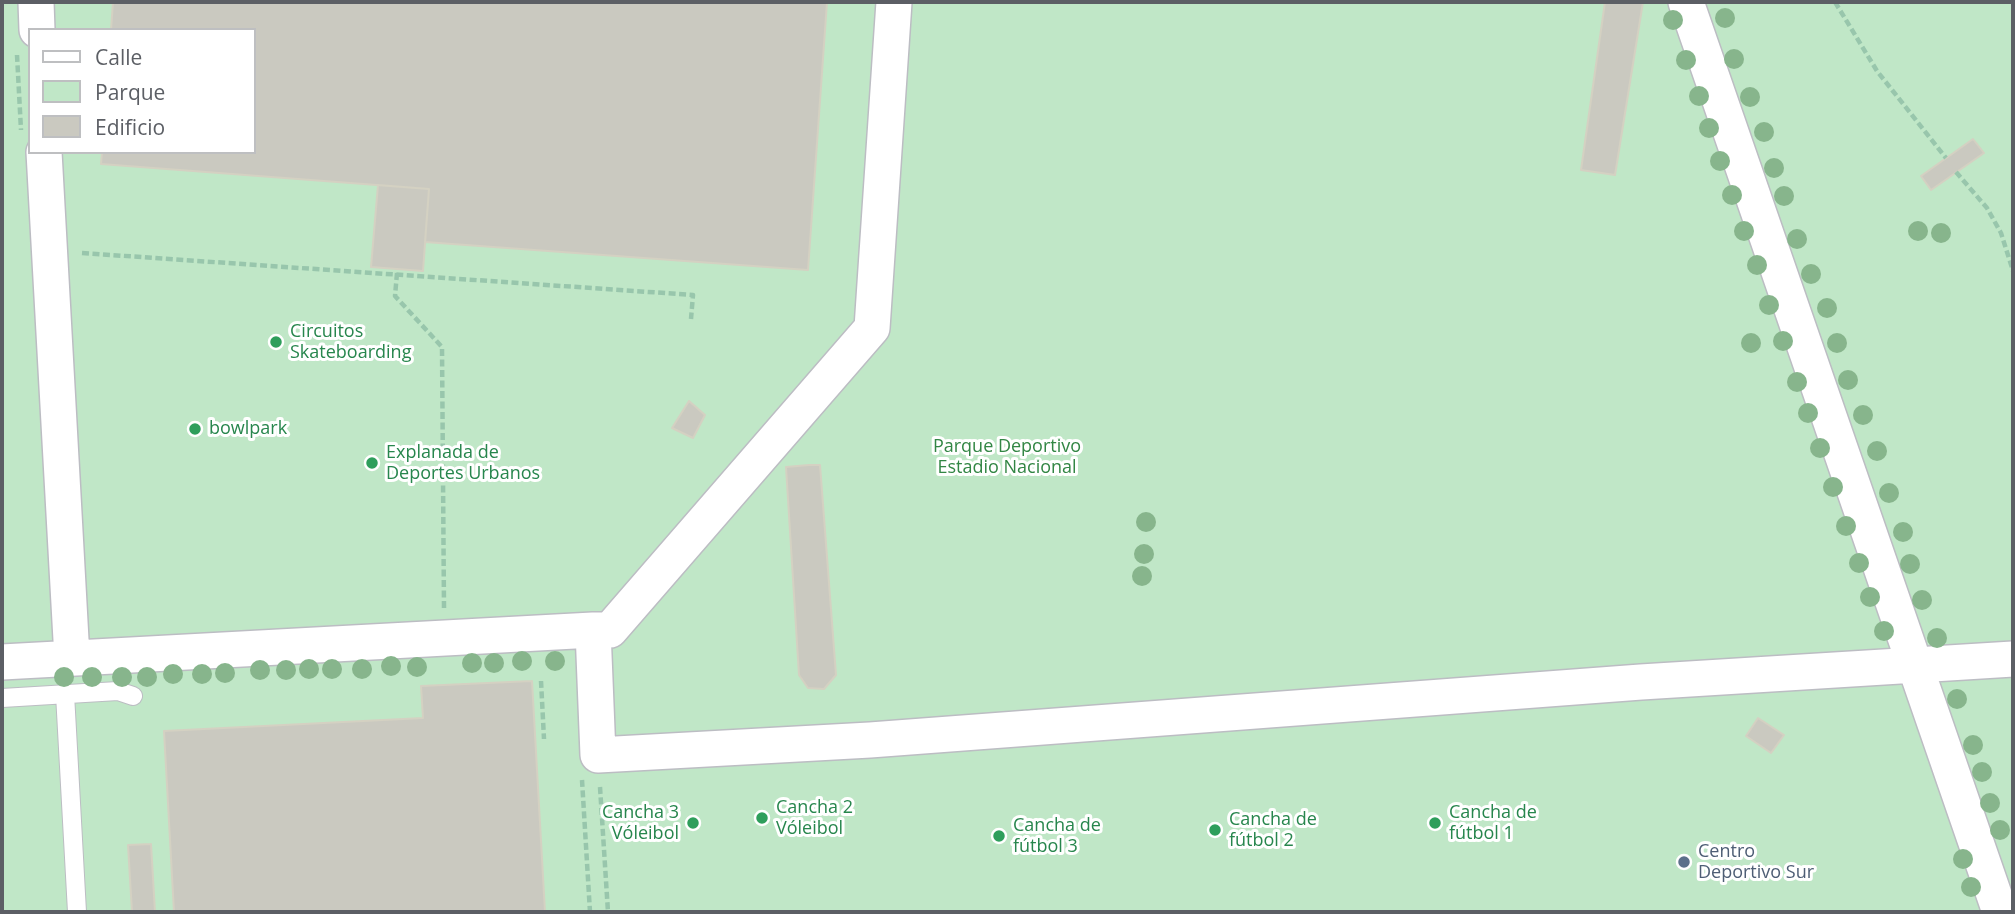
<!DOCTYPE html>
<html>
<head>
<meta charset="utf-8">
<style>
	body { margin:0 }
	#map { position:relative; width:2015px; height:914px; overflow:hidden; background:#efeee4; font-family:"Open Sans",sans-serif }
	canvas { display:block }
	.frame { position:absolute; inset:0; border:4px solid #5c5f65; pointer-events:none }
	.legend { position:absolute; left:28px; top:28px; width:228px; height:126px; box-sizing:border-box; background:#fff; border:2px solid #bebfc1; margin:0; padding:9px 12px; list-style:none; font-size:21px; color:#5c5f65 }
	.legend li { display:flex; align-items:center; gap:14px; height:35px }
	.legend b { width:35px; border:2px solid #bebfc1 }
</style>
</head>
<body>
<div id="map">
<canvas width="2015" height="914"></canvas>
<div class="frame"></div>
<ul class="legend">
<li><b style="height:9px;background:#fff"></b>Calle</li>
<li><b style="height:19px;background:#c0e7c7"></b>Parque</li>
<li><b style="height:19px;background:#cac9c0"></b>Edificio</li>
</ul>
</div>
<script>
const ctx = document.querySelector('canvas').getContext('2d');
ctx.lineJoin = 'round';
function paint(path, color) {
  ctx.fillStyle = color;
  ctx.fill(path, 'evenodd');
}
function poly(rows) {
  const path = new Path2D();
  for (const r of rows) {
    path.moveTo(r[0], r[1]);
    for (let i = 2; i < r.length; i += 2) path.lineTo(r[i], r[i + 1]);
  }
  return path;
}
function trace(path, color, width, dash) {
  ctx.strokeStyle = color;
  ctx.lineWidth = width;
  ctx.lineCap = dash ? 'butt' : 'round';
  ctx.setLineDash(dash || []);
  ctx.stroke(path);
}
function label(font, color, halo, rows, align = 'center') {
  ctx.font = font + ' "Open Sans",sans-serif';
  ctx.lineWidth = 6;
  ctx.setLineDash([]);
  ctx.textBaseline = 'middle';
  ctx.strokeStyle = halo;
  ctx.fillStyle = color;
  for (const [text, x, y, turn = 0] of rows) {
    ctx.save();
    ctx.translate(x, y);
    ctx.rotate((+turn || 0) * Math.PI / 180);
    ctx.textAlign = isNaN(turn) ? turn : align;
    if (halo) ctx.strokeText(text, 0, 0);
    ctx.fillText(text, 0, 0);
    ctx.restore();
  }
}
paint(poly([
	[2,2,2013,2,2013,912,2,912],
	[30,30,254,30,254,152,30,152]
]), '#c0e7c7');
const building = poly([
	[113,2,827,2,808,270,425,242,429,189,101,164,102,152,254,152,254,30,111,30,113,2],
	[1605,2,1643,2,1615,175,1581,170,1605,2],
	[1973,139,1984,153,1931,190,1921,176,1973,139],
	[378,185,429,189,423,271,371,267,378,185],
	[689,401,705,415,693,438,672,428,689,401],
	[809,465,820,465,836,675,824,689,808,688,799,675,786,467,809,465],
	[532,681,545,912,174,912,164,731,423,718,421,686,532,681],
	[1758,718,1784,735,1771,753,1746,736,1758,718],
	[151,844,155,912,132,912,128,845,151,844]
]);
paint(building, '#cac9c0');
trace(building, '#d4d1c2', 2);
const lane = poly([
	[65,694,77,912],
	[2,698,118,691,133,696]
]);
const street = poly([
	[36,2,37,30],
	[894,2,872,328,610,630,593,630,598,755,870,740,1641,682,2013,659],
	[1686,2,2000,912],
	[44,152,72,658],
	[2,662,593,630]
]);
trace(lane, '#bcbdc3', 20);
trace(street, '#bcbdc3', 38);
trace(poly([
	[1835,2,1877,71,1946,158],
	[17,55,21,130],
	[1956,172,1987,208,2001,233,2013,271],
	[82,253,693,295,691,319],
	[397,273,395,296,442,347,444,608],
	[541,681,544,739],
	[582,780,590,912],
	[600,787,608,912]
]), '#98c6ac', 4.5, [7, 3.5]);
trace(lane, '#fff', 18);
trace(street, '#fff', 35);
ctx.fillStyle = '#87b58c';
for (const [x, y] of [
	[1725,18],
	[1673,20],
	[1734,59],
	[1686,60],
	[1699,96],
	[1750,97],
	[1709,128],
	[1764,132],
	[1720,161],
	[1774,168],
	[1732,195],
	[1784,196],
	[1744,231],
	[1918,231],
	[1941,233],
	[1797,239],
	[1757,265],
	[1811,274],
	[1769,305],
	[1827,308],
	[1783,341],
	[1751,343],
	[1837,343],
	[1848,380],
	[1797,382],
	[1808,413],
	[1863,415],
	[1820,448],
	[1877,451],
	[1833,487],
	[1889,493],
	[1146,522],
	[1846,526],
	[1903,532],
	[1144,554],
	[1859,563],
	[1910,564],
	[1142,576],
	[1870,597],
	[1922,600],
	[1884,631],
	[1937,638],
	[522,661],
	[555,661],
	[472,663],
	[494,663],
	[391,666],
	[417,667],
	[309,669],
	[332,669],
	[362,669],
	[260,670],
	[286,670],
	[225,673],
	[173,674],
	[202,674],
	[64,677],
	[92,677],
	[122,677],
	[147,677],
	[1957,699],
	[1973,745],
	[1982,772],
	[1990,803],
	[2000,830],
	[1963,859],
	[1971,887]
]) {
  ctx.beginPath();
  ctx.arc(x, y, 10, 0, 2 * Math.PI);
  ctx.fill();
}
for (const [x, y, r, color] of [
	[276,342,7,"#2e9e5b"],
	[195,429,7,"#2e9e5b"],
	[372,463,7,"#2e9e5b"],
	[762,818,7,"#2e9e5b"],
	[693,823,7,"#2e9e5b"],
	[1435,823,7,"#2e9e5b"],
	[1215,830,7,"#2e9e5b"],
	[999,836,7,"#2e9e5b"],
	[1684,862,7,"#5c6f8a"]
]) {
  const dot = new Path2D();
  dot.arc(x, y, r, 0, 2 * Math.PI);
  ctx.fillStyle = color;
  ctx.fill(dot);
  trace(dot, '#fff', 2.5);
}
label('18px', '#27864d', '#fff', [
	["Circuitos",290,332],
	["Skateboarding",290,353],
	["bowlpark",209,429],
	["Explanada de",386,453],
	["Deportes Urbanos",386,474],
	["Cancha 2",776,808],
	["Vóleibol",776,829],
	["Cancha 3",679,813,"right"],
	["Vóleibol",679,834,"right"],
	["Cancha de",1449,813],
	["fútbol 1",1449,834],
	["Cancha de",1229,820],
	["fútbol 2",1229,841],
	["Cancha de",1013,826],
	["fútbol 3",1013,847]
], 'left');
label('18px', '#328644', '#fff', [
	["Parque Deportivo",1007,447],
	["Estadio Nacional",1007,468]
]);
label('18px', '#4e5e75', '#fff', [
	["Centro",1698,852],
	["Deportivo Sur",1698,873]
], 'left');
</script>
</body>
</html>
